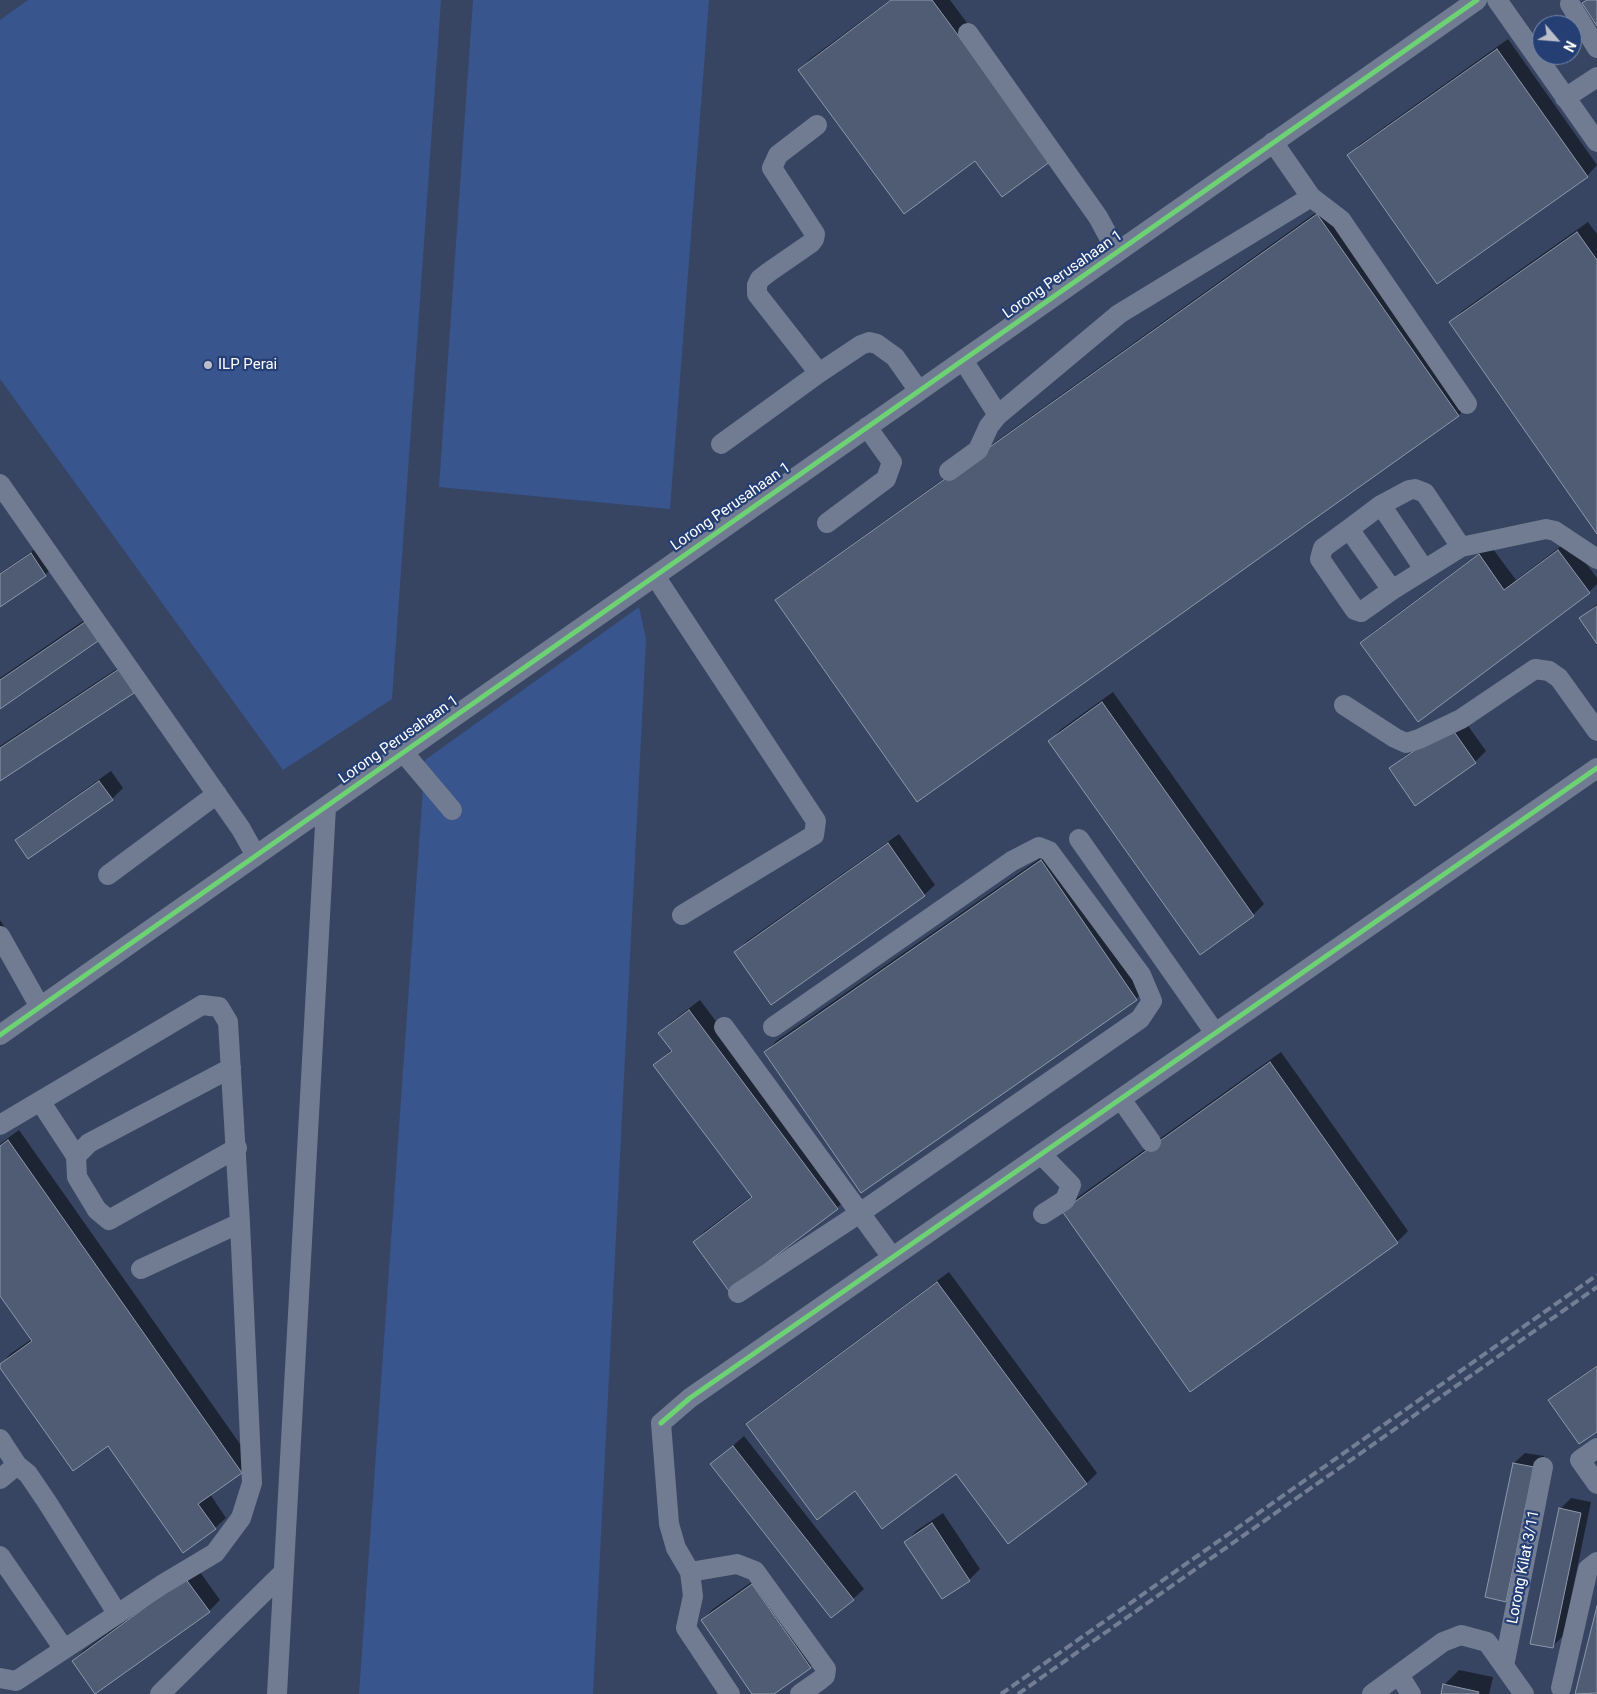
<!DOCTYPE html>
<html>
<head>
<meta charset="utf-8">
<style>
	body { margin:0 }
	#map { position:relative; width:1597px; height:1694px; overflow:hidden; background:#374563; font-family:Roboto,sans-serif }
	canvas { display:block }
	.north { position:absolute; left:1532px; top:15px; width:50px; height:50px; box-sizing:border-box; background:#253f75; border:1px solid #7c8cac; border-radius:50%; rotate:117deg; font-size:14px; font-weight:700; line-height:20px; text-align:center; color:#fff }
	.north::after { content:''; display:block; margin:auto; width:18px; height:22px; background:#b9bec8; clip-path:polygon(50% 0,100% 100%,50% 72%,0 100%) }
</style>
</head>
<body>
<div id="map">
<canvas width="1597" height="1694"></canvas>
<div class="north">N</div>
</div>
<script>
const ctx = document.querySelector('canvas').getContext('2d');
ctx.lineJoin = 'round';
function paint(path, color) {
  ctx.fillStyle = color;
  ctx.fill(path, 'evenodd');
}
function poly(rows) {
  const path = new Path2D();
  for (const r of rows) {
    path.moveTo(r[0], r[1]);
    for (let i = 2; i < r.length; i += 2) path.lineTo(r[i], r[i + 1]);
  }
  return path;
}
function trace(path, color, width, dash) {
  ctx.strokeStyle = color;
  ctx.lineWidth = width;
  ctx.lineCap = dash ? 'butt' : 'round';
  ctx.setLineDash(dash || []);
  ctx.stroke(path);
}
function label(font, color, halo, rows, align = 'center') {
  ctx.font = font + ' Roboto,sans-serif';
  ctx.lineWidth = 4.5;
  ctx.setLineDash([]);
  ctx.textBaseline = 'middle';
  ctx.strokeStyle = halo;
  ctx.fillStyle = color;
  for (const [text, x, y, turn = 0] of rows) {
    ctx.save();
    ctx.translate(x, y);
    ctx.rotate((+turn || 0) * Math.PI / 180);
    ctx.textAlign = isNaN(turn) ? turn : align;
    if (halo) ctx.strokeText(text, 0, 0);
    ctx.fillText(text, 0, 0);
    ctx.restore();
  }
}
paint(poly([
	[28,0,441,0,392,699,283,770,0,379,0,20],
	[473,0,709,0,670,509,439,487],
	[639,607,646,639,593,1694,359,1694,425,760]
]), '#39558d');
paint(poly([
	[890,0,950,0,1061,149,975,159,799,70,810,59],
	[1508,39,1597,165,1587,176,1349,156,1359,145],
	[1328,204,1469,404,1459,415,918,801,777,600,788,590],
	[1588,222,1597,234,1597,532,1451,322,1462,311],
	[1569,540,1597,578,1597,584,1589,592,1362,643,1372,633,1490,545,1516,580],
	[38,547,52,568,45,575,0,605,0,573],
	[1597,604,1597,642,1581,618],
	[96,612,0,707,0,678],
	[130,660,0,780,0,746],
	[1113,692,1264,904,1253,915,1050,741,1060,730],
	[1461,716,1486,751,1475,762,1416,804,1391,769,1402,758],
	[111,771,123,788,112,799,17,840,28,830],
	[899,834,935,885,924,895,736,952,747,941],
	[1052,850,1147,989,1136,999,766,1052,776,1041],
	[0,920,9,934,0,944],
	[700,1000,848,1197,837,1208,730,1289,694,1242,705,1231,753,1195,655,1065,672,1049,660,1033,671,1022],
	[1281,1052,1408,1231,1397,1242,1190,1390,1074,1200],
	[19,1130,252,1461,241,1472,210,1494,226,1518,215,1528,108,1444,0,1366,10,1354,32,1339,0,1293,0,1144],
	[949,1272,1097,1473,1086,1484,956,1472,748,1425,758,1414],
	[1597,1365,1597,1430,1550,1400,1557,1393],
	[744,1436,864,1589,853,1599,712,1464],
	[1525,1453,1544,1456,1516,1589,1505,1600,1514,1463],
	[1571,1498,1591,1502,1563,1636,1552,1647,1560,1509],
	[943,1513,980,1569,969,1580,906,1542,916,1531],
	[197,1568,220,1600,209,1611,73,1661,84,1650],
	[763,1574,820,1657,810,1667,772,1694,754,1694,702,1620,713,1609],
	[1459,1670,1493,1677,1489,1694,1442,1694,1444,1685]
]), '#0007');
const building = poly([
	[891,0,932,0,1051,161,1002,197,975,161,904,214,798,70,891,0],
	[1587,0,1597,0,1597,26,1582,3,1587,0],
	[1497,49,1588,177,1437,284,1347,155,1497,49],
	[1317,214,1459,416,917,802,775,600,1317,214],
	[1577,232,1597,260,1597,534,1449,322,1577,232],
	[1558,550,1590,593,1418,722,1360,643,1479,554,1504,590,1558,550],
	[31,553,46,576,0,607,0,574,31,553],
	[1597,606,1597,644,1579,618,1597,606],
	[85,622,98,641,0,709,0,680,85,622],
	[119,669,134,693,0,781,0,748,119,669],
	[1102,702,1254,916,1200,955,1048,741,1102,702],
	[1450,726,1476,763,1415,806,1389,768,1450,726],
	[99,781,113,800,28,859,15,840,99,781],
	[888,843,925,896,771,1005,734,952,888,843],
	[1041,860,1137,1000,861,1193,764,1052,1041,860],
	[689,1010,838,1209,729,1291,693,1242,752,1197,653,1065,672,1051,658,1033,689,1010],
	[1270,1062,1398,1243,1190,1392,1062,1211,1270,1062],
	[8,1140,242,1473,198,1504,216,1529,183,1553,108,1446,73,1471,0,1368,0,1364,32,1341,0,1296,0,1146,8,1140],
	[937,1282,1087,1484,1008,1544,956,1474,882,1529,855,1491,817,1520,746,1424,937,1282],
	[1597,1366,1597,1432,1579,1444,1548,1400,1597,1366],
	[733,1446,854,1600,831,1618,710,1464,733,1446],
	[1513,1463,1534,1467,1506,1602,1485,1597,1513,1463],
	[1559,1508,1581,1513,1553,1648,1530,1644,1559,1508],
	[932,1523,970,1581,942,1599,904,1542,932,1523],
	[185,1578,210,1612,95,1694,72,1661,185,1578],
	[752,1584,811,1668,774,1694,752,1694,701,1620,752,1584],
	[1597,1606,1597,1693,1575,1694,1597,1606],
	[1443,1684,1479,1692,1478,1694,1441,1694,1443,1684]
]);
paint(building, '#505c74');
trace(building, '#8e98aa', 1);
trace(poly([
	[1497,0,1597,142],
	[1570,4,1597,48],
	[968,33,1098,217,1117,252],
	[1565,98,1597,77],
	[817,125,778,155,772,168,815,234,814,239,811,243,769,272,760,279,757,285,757,294,819,373],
	[1273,142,1311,197],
	[998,415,1119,314,1311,197,1341,220,1467,404],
	[721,444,819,373,861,345,869,342,877,344,895,357,919,391],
	[949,471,978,450,989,426,998,415,963,360],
	[0,484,241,829,256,856],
	[1381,505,1424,569],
	[827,523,886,479,892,462,867,427],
	[1349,529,1392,590],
	[1461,547,1425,493,1415,489,1409,490,1381,505,1349,529,1323,548,1320,559,1355,610,1361,612,1392,590,1461,547,1546,529,1555,531,1597,559],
	[655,576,816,821,814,835,682,915],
	[1344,705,1395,738,1406,743,1419,739,1461,719,1535,669,1549,671,1559,678,1597,731],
	[403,752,452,810],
	[1079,839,1215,1033],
	[108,875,217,794],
	[0,936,40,1007],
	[724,1027,892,1257],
	[0,1035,1477,0],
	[231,1068,89,1143,76,1156,77,1177,97,1210,109,1220,237,1148],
	[1121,1099,1151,1142],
	[40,1101,76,1156],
	[0,1125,202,1005,219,1007,228,1022,240,1223,141,1269],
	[1041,1154,1071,1185,1065,1200,1043,1214],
	[738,1293,860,1213,1140,1019,1152,1001,1141,975,1049,851,1039,847,1012,861,773,1027],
	[0,1439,17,1465,0,1479],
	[1597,1448,1580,1460,1597,1484],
	[17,1465,28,1474,47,1502,117,1613],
	[0,1556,64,1649],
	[690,1572,737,1564,755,1571,826,1669,825,1676,820,1680,800,1694],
	[1504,1666,1543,1467],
	[1399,1675,1411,1694],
	[0,1678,16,1681,163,1584,215,1553,241,1518,252,1483,240,1223],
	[1561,1688,1588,1569,1597,1562],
	[160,1694,283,1573],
	[277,1694,326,807],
	[730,1694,686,1628,693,1596,690,1572,676,1548,669,1524,661,1423,690,1398,1597,768],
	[1372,1694,1443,1642,1461,1635,1487,1642,1524,1694]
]), '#717c92', 20);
trace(poly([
	[1001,1694,1597,1275],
	[1018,1694,1597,1287]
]), '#737d93', 4, [9, 4]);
trace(poly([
	[0,1035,1477,0],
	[661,1423,690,1398,1597,768]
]), '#6cd273', 5);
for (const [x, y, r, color] of [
	[208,365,5,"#b9bec8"]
]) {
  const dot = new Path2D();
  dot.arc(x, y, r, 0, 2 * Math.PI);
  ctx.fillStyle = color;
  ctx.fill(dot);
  trace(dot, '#253f75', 2);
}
label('15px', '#fff', '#253f75', [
	["Lorong Perusahaan 1",1063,275,-35],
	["Lorong Perusahaan 1",731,507,-35],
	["Lorong Perusahaan 1",399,740,-35],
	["Lorong Kilat 3/11",1524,1567,-79]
]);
label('15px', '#fff', '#253f75', [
	["ILP Perai",218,365]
], 'left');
</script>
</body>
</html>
